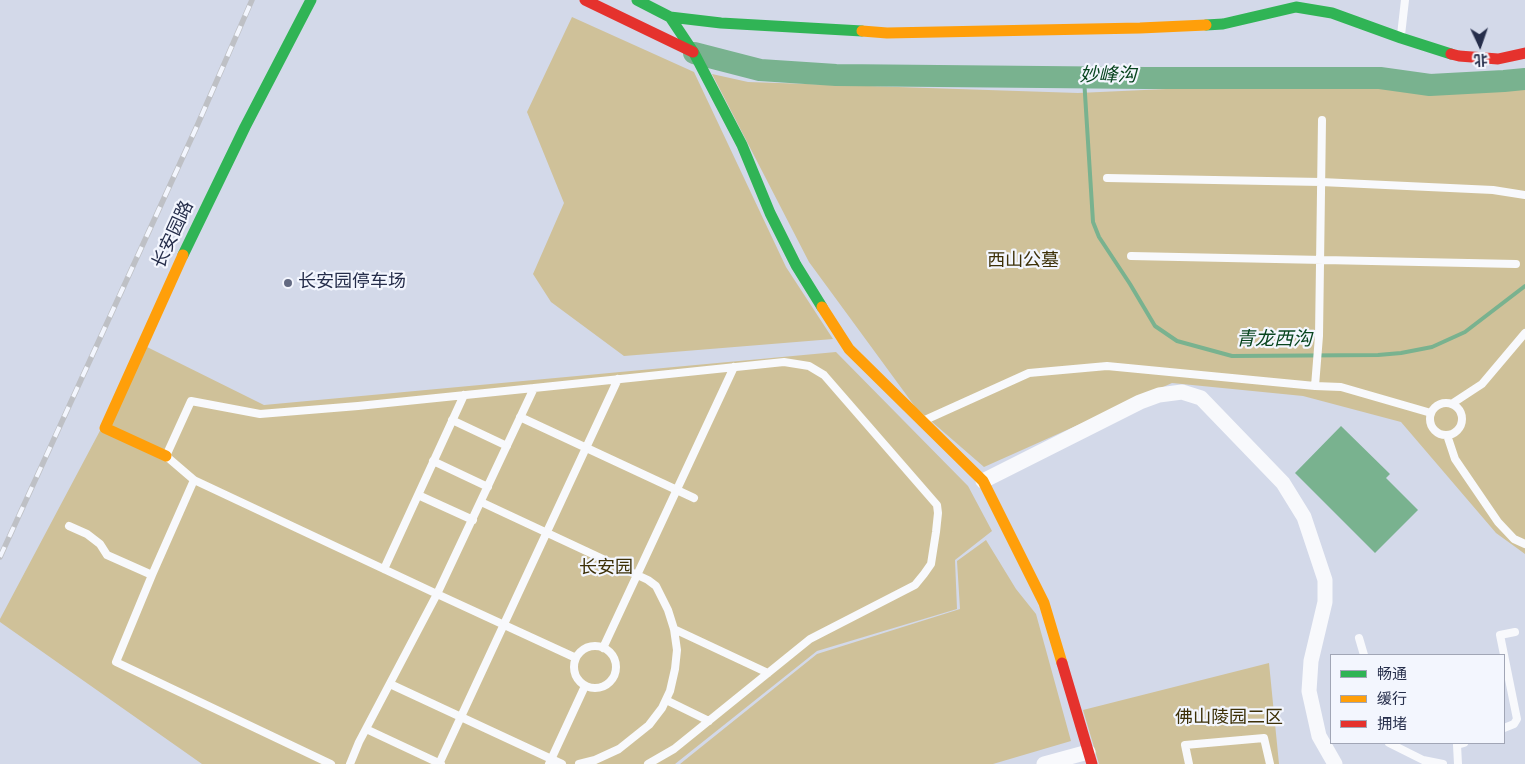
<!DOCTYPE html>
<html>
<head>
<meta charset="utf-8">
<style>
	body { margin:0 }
	#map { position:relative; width:1525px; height:764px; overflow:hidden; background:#d3d9e9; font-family:Jost,"Noto Sans SC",sans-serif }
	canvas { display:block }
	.legend { position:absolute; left:1330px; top:654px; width:175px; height:90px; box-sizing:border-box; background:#f3f6fe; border:1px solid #a1a6b6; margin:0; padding:6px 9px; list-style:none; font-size:15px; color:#262e4b }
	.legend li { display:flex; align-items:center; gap:10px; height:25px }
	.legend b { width:25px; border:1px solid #a1a6b6 }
	.north { position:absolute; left:1455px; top:20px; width:50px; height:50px; -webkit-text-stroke:4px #f3f6fe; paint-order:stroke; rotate:177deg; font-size:14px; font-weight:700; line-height:20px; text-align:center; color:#262e4b }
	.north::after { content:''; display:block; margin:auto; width:18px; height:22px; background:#262e4b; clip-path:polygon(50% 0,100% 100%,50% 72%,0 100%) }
</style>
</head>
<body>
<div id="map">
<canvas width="1525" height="764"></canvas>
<ul class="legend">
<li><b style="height:6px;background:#30b455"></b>畅通</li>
<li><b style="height:6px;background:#ff9f0a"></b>缓行</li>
<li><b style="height:6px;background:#e5322d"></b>拥堵</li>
</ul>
<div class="north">北</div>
</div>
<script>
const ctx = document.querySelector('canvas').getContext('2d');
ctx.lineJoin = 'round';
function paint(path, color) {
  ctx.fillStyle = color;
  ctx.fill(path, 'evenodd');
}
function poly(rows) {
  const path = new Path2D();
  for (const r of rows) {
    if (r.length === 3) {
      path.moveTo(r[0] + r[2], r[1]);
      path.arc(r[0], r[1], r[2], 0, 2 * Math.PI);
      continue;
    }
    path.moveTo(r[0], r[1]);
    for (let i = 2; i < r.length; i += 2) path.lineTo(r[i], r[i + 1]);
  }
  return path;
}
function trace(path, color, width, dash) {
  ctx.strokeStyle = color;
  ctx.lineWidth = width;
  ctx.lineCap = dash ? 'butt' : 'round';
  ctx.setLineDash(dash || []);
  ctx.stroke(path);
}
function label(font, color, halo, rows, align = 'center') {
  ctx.font = font + ' Jost,"Noto Sans SC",sans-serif';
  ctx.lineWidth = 4.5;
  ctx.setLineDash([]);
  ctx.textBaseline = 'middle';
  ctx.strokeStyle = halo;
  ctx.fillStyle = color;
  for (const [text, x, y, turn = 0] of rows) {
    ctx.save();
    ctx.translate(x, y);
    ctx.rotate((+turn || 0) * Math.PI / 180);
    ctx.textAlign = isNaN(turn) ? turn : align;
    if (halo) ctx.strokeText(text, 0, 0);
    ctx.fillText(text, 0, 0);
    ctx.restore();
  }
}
paint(poly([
	[572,17,694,72,786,267,833,339,624,356,551,302,533,274,564,203,527,112],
	[712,74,748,82,1078,93,1342,81,1421,94,1525,87,1525,554,1496,533,1401,422,1303,396,1172,383,984,467,916,408,809,262],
	[145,346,264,405,836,352,968,486,992,531,955,560,957,609,817,651,675,764,202,764,0,622,0,619],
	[986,540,1016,589,1036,614,1071,741,993,764,680,764,817,654,960,609,957,561],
	[1269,663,1279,764,1099,764,1083,710]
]), '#cfc199');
paint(poly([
	[1341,426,1390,474,1386,478,1418,510,1375,553,1295,473]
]), '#79b28f');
trace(poly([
	[1084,78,1093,222,1099,237,1130,284,1155,326,1177,341,1232,356,1378,355,1401,353,1432,347,1465,332,1525,286]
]), '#79b28f', 4);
trace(poly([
	[694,53,760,70,836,75,1145,78,1380,78,1430,85,1504,81,1525,79]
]), '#79b28f', 22);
trace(poly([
	[1401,35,1405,0],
	[1107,178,1321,182,1493,190,1525,195],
	[1131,256,1516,264],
	[1315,386,1319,336,1322,120],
	[534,388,784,362,809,366,824,375,937,505,938,513,936,532,931,564,924,574,915,585,810,639,674,749,648,764],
	[1446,419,16],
	[1453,403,1482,384,1525,333],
	[520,417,694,498],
	[452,420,507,446],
	[925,420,1029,373,1107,366,1315,386,1341,387,1431,413],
	[1447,435,1455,459,1498,522,1514,539,1525,544],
	[433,461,488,487],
	[194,480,152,575,116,662,331,764],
	[418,495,473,520],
	[481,502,648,580,656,586,668,610,674,629,677,650,675,669,670,691,662,708,649,725,619,749,595,760,579,764],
	[69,526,87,534,100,544,107,555,152,575],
	[384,569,464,395],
	[674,629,768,673],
	[1359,638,1364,655],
	[595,667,21],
	[603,648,734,367],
	[390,684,562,764],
	[666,700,709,721],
	[1504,728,1514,724,1517,719,1500,635,1515,632],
	[366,729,441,764],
	[1389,743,1423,760,1443,764],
	[350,764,359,742,437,594,534,388,358,406,260,414,191,401,166,456,194,480,437,594,576,658],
	[439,764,618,379],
	[549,764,585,686],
	[1189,764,1185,745,1264,738,1270,764],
	[1458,764,1457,745,1464,743]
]), '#f8f9fc', 8);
trace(poly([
	[983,481,1140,402,1159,395,1182,392,1201,398,1283,483,1304,517,1325,580,1325,602,1311,661,1309,691,1319,736,1335,764],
	[1044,764,1088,752]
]), '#f8f9fc', 15);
trace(poly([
	[637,0,670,17,694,53,742,145,770,213,796,265,822,307],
	[670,17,721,23,862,31],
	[1206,25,1223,24,1296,7,1332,13,1401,38,1451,54],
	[183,255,245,127,311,0]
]), '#30b455', 11);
trace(poly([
	[862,31,887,33,1140,28,1206,25],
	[822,307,849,349,983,481,1044,603,1062,663],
	[166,456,105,428,183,255]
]), '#ff9f0a', 11);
trace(poly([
	[585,0,693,52],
	[1451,54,1459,56,1498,59,1525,53],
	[1062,663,1092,764]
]), '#e5322d', 11);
const rail = poly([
	[0,557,197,126,252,0]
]);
trace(rail, '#bec0c5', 5.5);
trace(rail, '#f3f6fe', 4, [11]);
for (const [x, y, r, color] of [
	[288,283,5,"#636a82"]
]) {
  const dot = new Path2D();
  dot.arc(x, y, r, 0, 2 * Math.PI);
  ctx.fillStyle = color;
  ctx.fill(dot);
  trace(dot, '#f3f6fe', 2);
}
label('18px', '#262e4b', '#f3f6fe', [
	["长安园路",174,235,-65]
]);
label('18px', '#3d3007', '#f3f6fe', [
	["西山公墓",1023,262],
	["长安园",606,569],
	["佛山陵园二区",1229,719]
]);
label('18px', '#262e4b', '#f3f6fe', [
	["长安园停车场",298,283]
], 'left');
label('italic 19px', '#08451f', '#f3f6fe', [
	["妙峰沟",1108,76],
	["青龙西沟",1274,340]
]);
</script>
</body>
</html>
